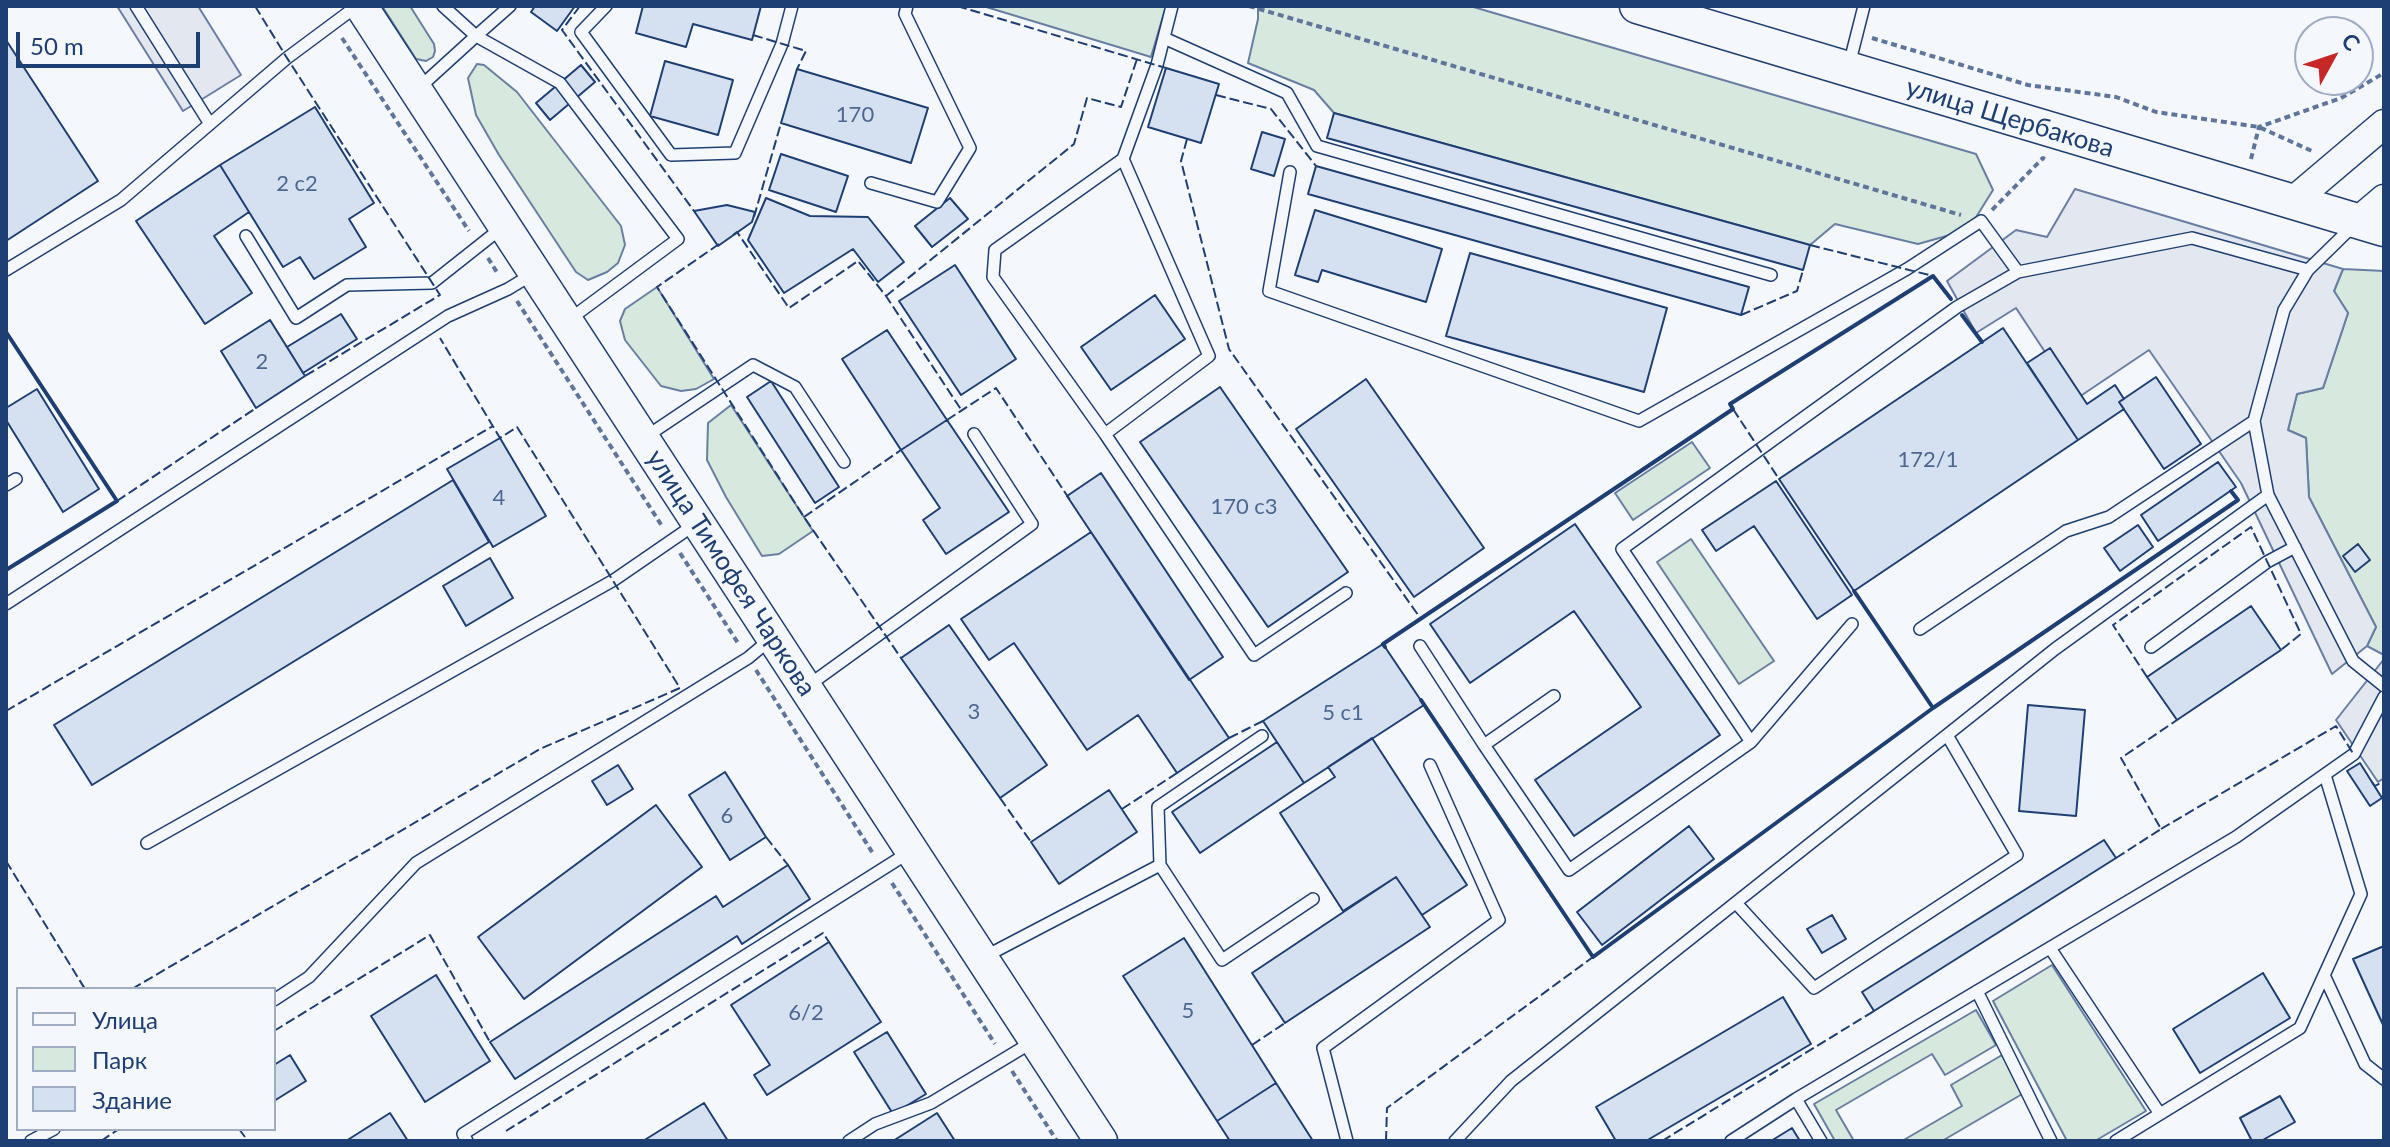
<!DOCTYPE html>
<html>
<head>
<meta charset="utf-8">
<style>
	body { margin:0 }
	#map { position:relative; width:2390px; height:1147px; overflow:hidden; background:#f4f7fb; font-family:Lato,sans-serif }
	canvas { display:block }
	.frame { position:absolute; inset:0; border:8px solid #1d3f73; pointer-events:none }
	.legend { position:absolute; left:16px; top:987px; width:260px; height:144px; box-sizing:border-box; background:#f4f7fb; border:2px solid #9eadc5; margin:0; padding:10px 14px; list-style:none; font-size:24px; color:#1d3f73 }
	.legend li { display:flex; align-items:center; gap:16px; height:40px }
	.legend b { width:40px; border:2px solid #9eadc5 }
	.north { position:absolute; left:2294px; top:16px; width:80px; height:80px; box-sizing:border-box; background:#f4f7fb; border:2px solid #9eadc5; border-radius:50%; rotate:50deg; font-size:22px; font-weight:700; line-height:32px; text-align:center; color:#1d3f73 }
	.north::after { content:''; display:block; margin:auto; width:28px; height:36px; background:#c62828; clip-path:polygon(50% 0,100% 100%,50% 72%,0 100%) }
	.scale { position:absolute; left:16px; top:32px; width:184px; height:36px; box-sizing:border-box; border:4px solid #1d3f73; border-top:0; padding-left:10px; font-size:24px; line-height:28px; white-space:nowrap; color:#1d3f73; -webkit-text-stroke:6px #f4f7fb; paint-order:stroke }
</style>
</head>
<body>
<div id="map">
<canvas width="2390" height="1147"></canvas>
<div class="frame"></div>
<ul class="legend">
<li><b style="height:10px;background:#f4f7fb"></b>Улица</li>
<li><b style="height:22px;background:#d7e8df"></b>Парк</li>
<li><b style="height:22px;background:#d5e0f0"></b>Здание</li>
</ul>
<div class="north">С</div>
<div class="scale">50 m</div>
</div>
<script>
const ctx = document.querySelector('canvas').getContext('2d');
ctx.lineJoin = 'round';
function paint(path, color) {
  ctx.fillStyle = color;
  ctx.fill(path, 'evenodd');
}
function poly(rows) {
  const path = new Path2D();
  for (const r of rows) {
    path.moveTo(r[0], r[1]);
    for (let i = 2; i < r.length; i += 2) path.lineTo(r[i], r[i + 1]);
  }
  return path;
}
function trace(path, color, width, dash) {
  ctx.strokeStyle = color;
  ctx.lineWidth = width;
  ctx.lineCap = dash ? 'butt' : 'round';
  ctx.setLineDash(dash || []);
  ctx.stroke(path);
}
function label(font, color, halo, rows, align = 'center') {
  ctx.font = font + ' Lato,sans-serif';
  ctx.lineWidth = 6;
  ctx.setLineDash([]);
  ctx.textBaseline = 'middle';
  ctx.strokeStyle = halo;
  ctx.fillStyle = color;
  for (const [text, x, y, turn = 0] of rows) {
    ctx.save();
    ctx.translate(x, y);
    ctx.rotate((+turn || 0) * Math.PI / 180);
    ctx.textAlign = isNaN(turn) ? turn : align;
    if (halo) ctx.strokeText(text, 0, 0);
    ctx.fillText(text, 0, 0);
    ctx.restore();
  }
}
const green = poly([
	[382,6,410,6,434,44,435,51,433,57,426,61,416,59,382,6],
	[983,6,1166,6,1151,57,983,6],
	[1258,6,1470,6,1976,154,1993,190,1968,230,1918,244,1835,224,1810,245,1334,113,1314,90,1248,63,1258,19,1258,6],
	[477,64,484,65,517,92,621,226,625,245,618,263,607,272,588,280,576,272,499,155,476,115,468,78,477,64],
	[2343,269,2384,271,2384,655,2367,646,2376,627,2309,497,2306,438,2288,430,2297,394,2323,388,2348,313,2334,291,2343,269],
	[657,287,714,379,696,389,681,391,661,386,625,340,620,321,625,309,657,287],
	[731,405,813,531,779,554,762,556,726,497,707,460,708,423,731,405],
	[1692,442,1710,468,1633,520,1615,493,1692,442],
	[1691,539,1774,661,1739,684,1657,562,1691,539],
	[2052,965,2146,1111,2095,1141,2067,1141,1993,1001,2052,965],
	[1976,1010,1996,1045,1945,1075,1932,1054,1836,1110,1854,1141,1835,1141,1814,1104,1976,1010],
	[2002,1055,2024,1093,1942,1141,1902,1141,1962,1106,1951,1085,2002,1055]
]);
paint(green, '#d7e8df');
trace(green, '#687fa3', 2);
const parking = poly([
	[117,6,198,6,241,75,183,111,117,6],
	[2075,189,2343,269,2334,291,2348,313,2323,388,2297,394,2288,430,2306,438,2309,497,2376,627,2367,646,2332,674,2241,483,2149,350,2076,399,2016,308,1976,333,1947,281,2016,230,2047,237,2075,189],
	[2384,659,2384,778,2378,782,2336,720,2384,659]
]);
paint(parking, '#e3e8f0');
trace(parking, '#687fa3', 2);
const building = poly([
	[535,6,575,6,557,31,531,12,535,6],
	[643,6,761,6,752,40,693,24,686,47,636,33,643,6],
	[6,40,98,181,6,241,6,40],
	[665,61,733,80,718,135,650,116,665,61],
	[581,65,595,82,550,120,536,103,581,65],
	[1166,68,1219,84,1201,143,1148,127,1166,68],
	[797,69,928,108,911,163,781,123,797,69],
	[315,107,374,203,349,219,366,247,314,279,300,257,283,267,220,165,315,107],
	[1334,113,1810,245,1803,270,1327,138,1334,113],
	[1262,132,1285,139,1274,176,1251,169,1262,132],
	[781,154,848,176,836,212,769,190,781,154],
	[220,165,249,212,214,236,252,293,205,324,136,221,220,165],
	[1316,166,1749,287,1741,315,1308,194,1316,166],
	[766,198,810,216,868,217,904,262,878,282,853,249,784,293,748,240,766,198],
	[950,198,968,219,932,247,915,226,950,198],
	[727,205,755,212,752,222,718,246,694,211,727,205],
	[1315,210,1442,249,1426,302,1322,270,1318,282,1295,275,1315,210],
	[1470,253,1667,308,1644,392,1446,336,1470,253],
	[955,265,1016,359,961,395,899,301,955,265],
	[1155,295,1185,339,1111,390,1081,347,1155,295],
	[341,314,357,339,303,373,287,347,341,314],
	[270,320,305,376,256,408,221,351,270,320],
	[2003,328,2078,440,1854,591,1779,479,2003,328],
	[887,330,947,420,901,450,842,359,887,330],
	[2050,348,2087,404,2115,385,2124,399,2119,402,2124,409,2078,440,2027,363,2050,348],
	[2156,377,2201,444,2164,469,2119,402,2156,377],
	[1366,379,1484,548,1414,597,1296,429,1366,379],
	[771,381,839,487,815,503,747,397,771,381],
	[1220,387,1348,572,1268,627,1140,442,1220,387],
	[37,389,99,489,63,512,6,420,6,408,37,389],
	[947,420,1009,512,946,554,923,520,940,508,901,450,947,420],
	[500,438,546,516,493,547,447,469,500,438],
	[2218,462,2236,487,2158,541,2141,515,2218,462],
	[1101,473,1223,657,1189,680,1067,496,1101,473],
	[453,480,489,542,92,785,54,725,453,480],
	[1776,481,1852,595,1817,619,1754,526,1716,551,1702,530,1776,481],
	[1575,524,1720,735,1574,836,1535,780,1641,707,1574,611,1470,683,1430,624,1575,524],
	[2138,525,2153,547,2120,571,2104,548,2138,525],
	[1091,532,1229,738,1177,773,1138,715,1087,750,1014,643,989,660,961,619,1091,532],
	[2358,544,2370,560,2355,572,2343,556,2358,544],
	[490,558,513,598,466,626,443,586,490,558],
	[2251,606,2281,650,2177,720,2147,677,2251,606],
	[949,625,1047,765,1000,798,901,658,949,625],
	[1383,644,1424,705,1304,783,1263,721,1383,644],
	[2028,705,2085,710,2076,816,2019,811,2028,705],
	[1372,738,1467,885,1422,915,1396,877,1343,911,1280,813,1335,777,1328,767,1372,738],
	[1277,742,1304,783,1200,853,1172,812,1277,742],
	[2360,763,2382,798,2370,806,2347,771,2360,763],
	[618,765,633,789,607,805,592,781,618,765],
	[725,772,766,837,730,860,689,795,725,772],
	[1109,790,1137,832,1059,884,1031,842,1109,790],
	[656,805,702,867,524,999,478,937,656,805],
	[1689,826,1714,859,1602,945,1577,912,1689,826],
	[2104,840,2116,858,1874,1011,1862,992,2104,840],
	[788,865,810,899,742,944,737,936,515,1079,490,1042,716,896,723,907,788,865],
	[1396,877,1430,927,1285,1023,1252,973,1396,877],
	[1832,915,1846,939,1822,953,1807,929,1832,915],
	[1184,938,1276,1083,1217,1121,1123,976,1184,938],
	[829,942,881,1022,767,1095,754,1075,770,1065,731,1005,829,942],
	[2384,946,2384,1027,2353,959,2384,946],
	[2263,973,2290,1018,2200,1073,2173,1029,2263,973],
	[436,975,490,1061,425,1102,371,1016,436,975],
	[1783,997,1811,1044,1646,1141,1616,1141,1596,1107,1783,997],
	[887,1032,926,1094,893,1114,854,1052,887,1032],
	[290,1055,306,1081,274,1101,274,1065,290,1055],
	[1276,1083,1313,1141,1230,1141,1217,1121,1276,1083],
	[2280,1096,2295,1122,2261,1141,2252,1141,2240,1118,2280,1096],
	[704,1103,728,1141,643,1141,704,1103],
	[390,1113,408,1141,346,1141,390,1113],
	[937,1113,955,1141,893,1141,937,1113],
	[1792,1128,1800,1141,1771,1141,1792,1128]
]);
paint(building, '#d5e0f0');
trace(building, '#1d3f73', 2);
const service = poly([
	[136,6,210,124],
	[510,6,476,36,560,83,678,239,570,319],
	[606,6,581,32,671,155,735,153,782,44,792,6],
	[1172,6,1157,65,1123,159,995,250,993,277,1105,434,1254,655,1346,593],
	[1164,38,1287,93,1317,146,1771,275],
	[1849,65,1864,6],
	[420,87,476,36,443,6],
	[1290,172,1269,291,1639,421,1907,269,1981,221,2018,272],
	[871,183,937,202,970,148,905,14,907,6],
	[246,236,296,318,347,285,432,283,504,226],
	[6,270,121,200,287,58,357,6],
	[2254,421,2268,495,2353,661,2384,686],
	[1105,434,1209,356,1123,159],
	[644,438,753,365,795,387,844,462],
	[6,485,16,479],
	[6,604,448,316,508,289,531,275],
	[1920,629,2066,531,2109,517,2254,421,2284,310,2308,270,2353,226],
	[1420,646,1484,745],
	[2151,647,2267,562,2295,547],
	[809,685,1032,524,974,434],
	[1554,696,1484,745,1569,870,1751,742,1622,549,1957,307,2018,272,2192,238,2308,270],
	[1751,742,1852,624],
	[147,843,614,580,694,525],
	[1160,865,1158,807,1262,736],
	[1736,903,1814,988,2017,855,1947,735],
	[2050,948,2160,1114],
	[986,956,1160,865,1222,960,1313,899],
	[2324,975,2365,1064,2384,1079],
	[1977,991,2051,1141],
	[274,1000,309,977,416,863,748,658,772,638],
	[1796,1099,1821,1141],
	[31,1141,54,1129],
	[467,1141,463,1134,908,853],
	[849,1141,875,1124,931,1103,1034,1041],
	[1347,1141,1323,1048,1499,920,1430,765],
	[1455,1141,1511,1081,1947,735,2055,649,2268,495],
	[1731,1141,1796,1099,2236,837,2354,754,2384,697],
	[2116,1141,2300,1028,2361,894,2325,775]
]);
const tertiary = poly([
	[2292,202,2384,124],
	[2358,221,2384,199]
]);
const secondary = poly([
	[361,6,1101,1141]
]);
const primary = poly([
	[1637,6,2384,229]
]);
trace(service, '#1d3f73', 14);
trace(tertiary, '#1d3f73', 31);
trace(secondary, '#1d3f73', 35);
trace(primary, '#1d3f73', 37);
trace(poly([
	[1249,6,1961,215],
	[342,38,469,231],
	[1872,38,2028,85,2116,97,2156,112,2259,127,2314,152],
	[2251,159,2259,127,2341,98,2384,73],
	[1992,210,2043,158,2045,159],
	[488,258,498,274],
	[517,301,662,526],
	[680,553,738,643],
	[756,670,874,855],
	[892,883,995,1044],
	[1012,1071,1057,1141]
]), '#5e769c', 4, [6, 4]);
trace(service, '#f4f7fb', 11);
trace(tertiary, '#f4f7fb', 28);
trace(secondary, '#f4f7fb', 32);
trace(primary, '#f4f7fb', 34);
trace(poly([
	[255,6,287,58,440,295,305,376],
	[580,6,562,30,694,211],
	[957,6,1166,68],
	[753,35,806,51,797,69],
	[1216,95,1271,109,1316,166],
	[1187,139,1181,161,1229,349,1421,619],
	[754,217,781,123],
	[733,235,737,232,789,308,858,261,886,296,962,411],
	[719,244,657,287,804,517,901,658],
	[1810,245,1933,276],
	[886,296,1074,144,1087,98,1121,107,1137,59],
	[1741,315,1797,291,1803,270],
	[1733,409,1779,479],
	[947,420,996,388,1070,500],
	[117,501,256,408],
	[804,517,901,450],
	[2147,677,2113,625,2251,527,2301,634,2281,650],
	[6,711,493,426],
	[1229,738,1263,721],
	[2372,782,2375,786,2384,781],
	[1000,798,1031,842],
	[1122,809,1177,773],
	[2161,829,2336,726,2354,755],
	[766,837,788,865],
	[2116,858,2161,829,2121,758,2177,720],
	[6,861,85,989],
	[132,989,540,749,680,688,517,427,500,438,440,338],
	[274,1031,430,935,490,1042],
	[1252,1045,1285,1023],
	[239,1129,248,1141],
	[506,1131,823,933,829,942],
	[101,1141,119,1129],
	[1386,1141,1387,1108,1593,957],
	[1662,1141,1874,1011]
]), '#1d3f73', 2, [10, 4]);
trace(poly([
	[1962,315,1982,342],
	[6,332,117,501,6,570],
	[1854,591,1933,708,2238,500,2231,491],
	[1385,647,1383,644,1733,409,1730,404,1933,276,1951,299],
	[1421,700,1593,957,1933,708]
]), '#1d3f73', 4);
label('22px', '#4b6792', null, [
	["170",855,115],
	["2 с2",297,184],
	["2",262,362],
	["172/1",1928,460],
	["4",499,498],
	["170 с3",1244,507],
	["3",974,712],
	["5 с1",1343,713],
	["6",727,816],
	["5",1188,1011],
	["6/2",806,1013]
]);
label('26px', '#1d3f73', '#f4f7fb', [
	["улица Щербакова",2010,118,17],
	["улица Тимофея Чаркова",731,573,57]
]);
</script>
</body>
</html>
